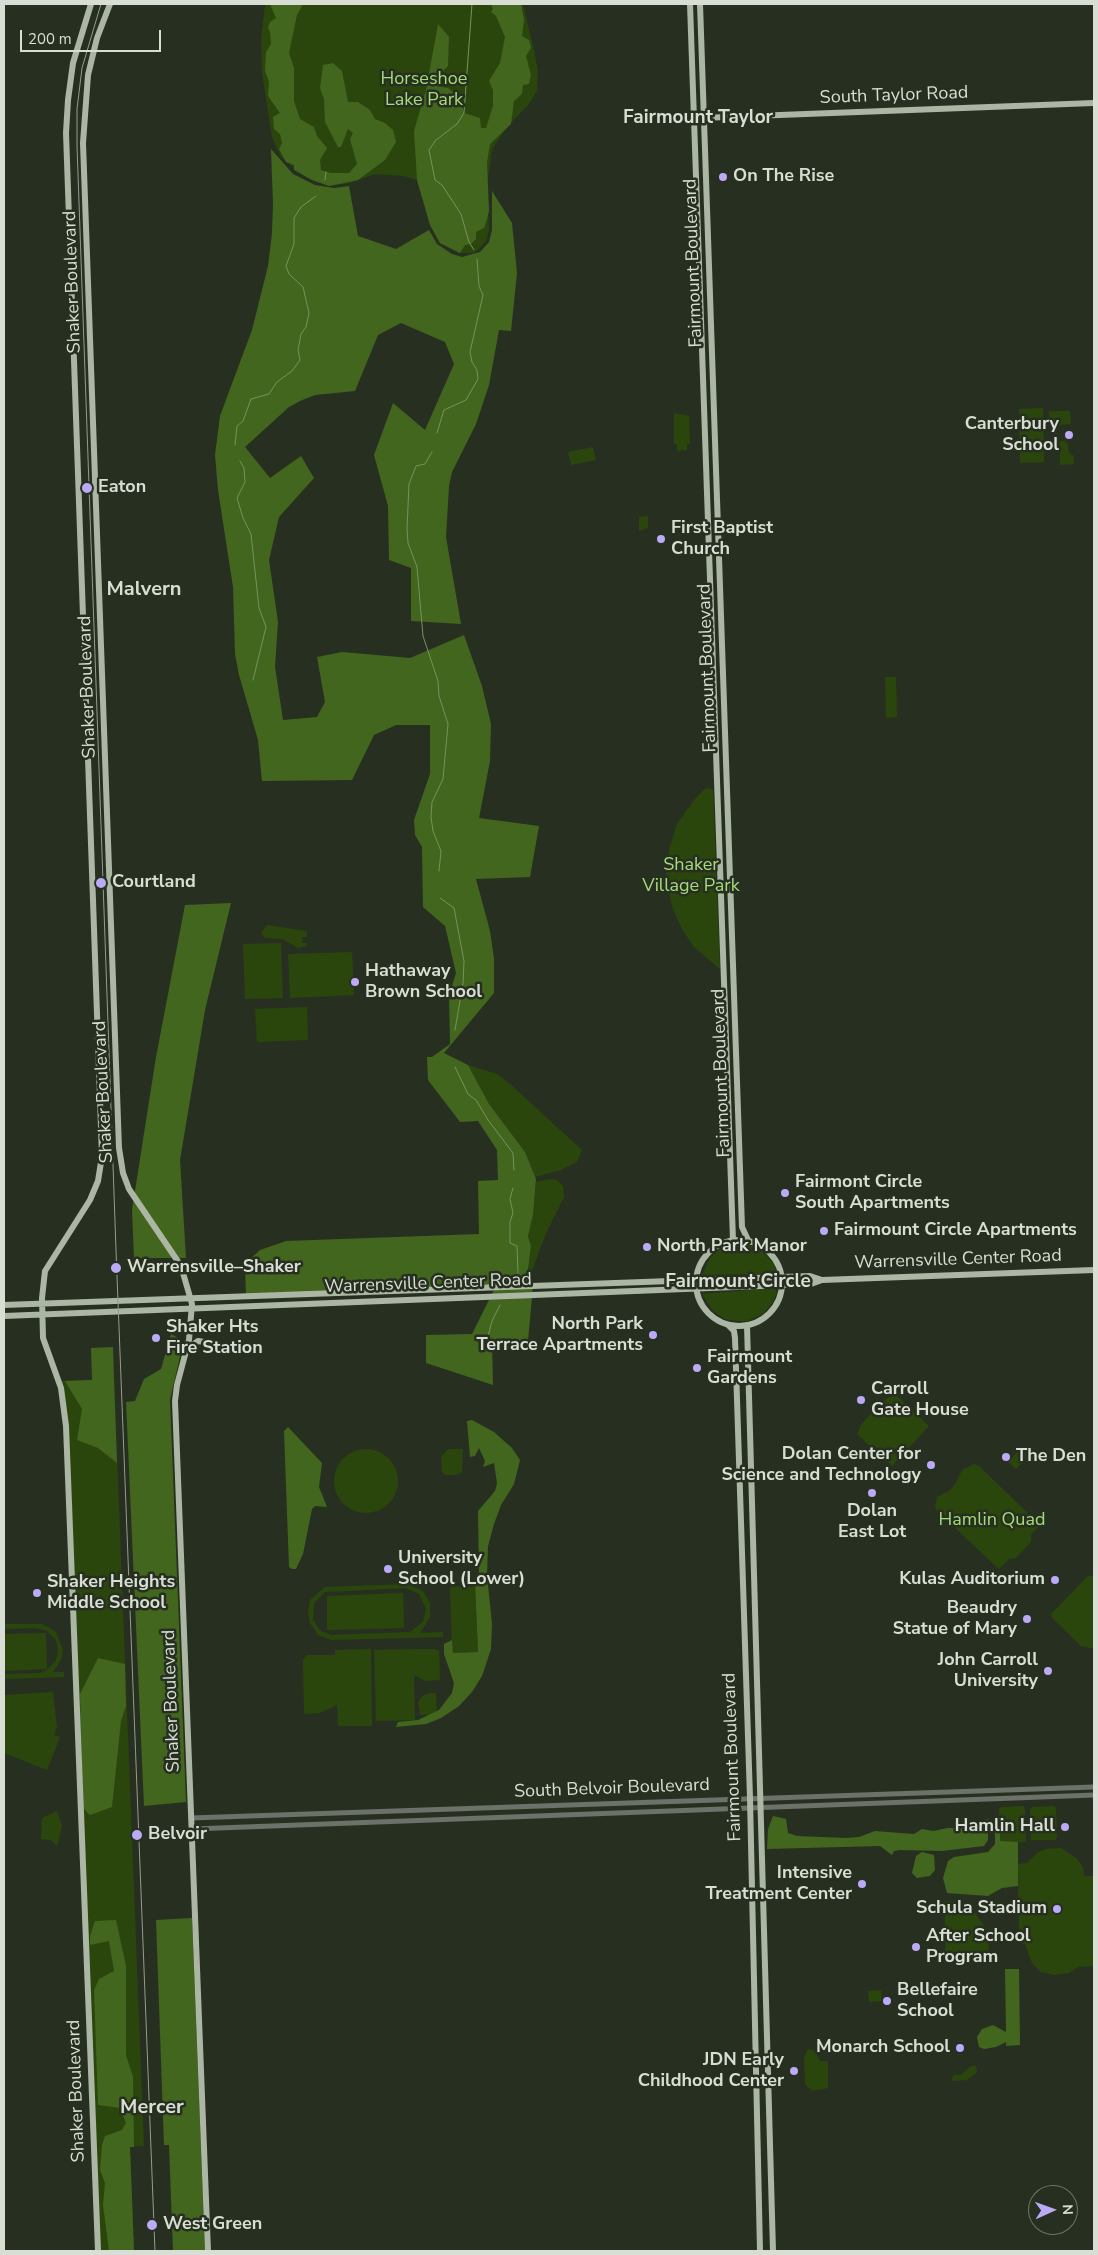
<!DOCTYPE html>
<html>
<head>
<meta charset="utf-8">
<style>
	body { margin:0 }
	#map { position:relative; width:1098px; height:2255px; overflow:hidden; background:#273020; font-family:"Nunito Sans",sans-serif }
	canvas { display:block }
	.frame { position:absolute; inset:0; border:5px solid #d8ded4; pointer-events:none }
	.north { position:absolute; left:1028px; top:2185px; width:50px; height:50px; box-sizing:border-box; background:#273020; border:1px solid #6e7668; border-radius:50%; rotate:88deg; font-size:14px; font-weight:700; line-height:20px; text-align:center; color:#d8ded4 }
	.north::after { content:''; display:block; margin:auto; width:18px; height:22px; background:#bbaaf6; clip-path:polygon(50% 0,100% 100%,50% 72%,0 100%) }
	.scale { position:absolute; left:20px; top:30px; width:141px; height:22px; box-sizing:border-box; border:2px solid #d8ded4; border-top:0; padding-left:6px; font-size:15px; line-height:18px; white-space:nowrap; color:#d8ded4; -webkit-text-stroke:4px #273020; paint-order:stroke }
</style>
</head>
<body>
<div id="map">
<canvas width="1098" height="2255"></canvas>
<div class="frame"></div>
<div class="north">N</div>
<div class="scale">200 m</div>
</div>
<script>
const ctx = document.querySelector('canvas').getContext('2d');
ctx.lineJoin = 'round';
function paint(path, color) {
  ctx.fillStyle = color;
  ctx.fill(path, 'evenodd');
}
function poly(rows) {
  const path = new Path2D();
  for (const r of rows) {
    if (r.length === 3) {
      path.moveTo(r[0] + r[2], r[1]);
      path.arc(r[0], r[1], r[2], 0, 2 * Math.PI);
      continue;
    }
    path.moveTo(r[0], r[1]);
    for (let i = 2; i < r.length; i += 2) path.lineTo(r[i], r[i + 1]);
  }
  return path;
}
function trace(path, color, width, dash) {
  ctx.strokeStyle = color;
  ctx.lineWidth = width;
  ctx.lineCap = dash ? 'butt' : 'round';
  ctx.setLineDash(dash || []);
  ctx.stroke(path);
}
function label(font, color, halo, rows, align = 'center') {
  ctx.font = font + ' "Nunito Sans",sans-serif';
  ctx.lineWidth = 5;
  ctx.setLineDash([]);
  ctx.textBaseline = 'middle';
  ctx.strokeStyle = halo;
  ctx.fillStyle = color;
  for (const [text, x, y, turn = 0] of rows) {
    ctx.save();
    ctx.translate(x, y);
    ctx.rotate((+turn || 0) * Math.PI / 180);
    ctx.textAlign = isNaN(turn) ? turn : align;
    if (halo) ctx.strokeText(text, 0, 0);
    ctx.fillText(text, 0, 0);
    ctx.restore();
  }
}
paint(poly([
	[265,4,523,4,534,50,538,71,537,91,529,104,507,127,492,149,487,184,489,230,486,241,478,250,473,253,460,253,440,243,430,225,417,180,404,176,375,174,350,183,329,186,304,176,281,157,272,137,262,73,261,40],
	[1043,408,1044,462,1020,463,1019,409],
	[1049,411,1070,411,1071,424,1049,426],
	[674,413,689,416,690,444,687,444,687,450,677,451,677,444,674,444],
	[1060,441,1065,441,1068,444,1069,453,1074,456,1074,464,1060,465],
	[593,447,596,460,571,465,568,452],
	[648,516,648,528,639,531,639,517],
	[885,677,896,677,897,717,886,718],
	[709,788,713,790,720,969,694,947,682,929,673,909,667,886,666,867,670,846,677,824,695,799,705,789],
	[267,925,307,931,307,937,302,937,303,943,307,943,307,946,298,948,282,939,265,938,261,933],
	[281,943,283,998,245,999,243,944],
	[352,952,354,995,290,998,288,954],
	[307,1007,308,1040,257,1042,255,1009],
	[468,1065,497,1074,511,1085,582,1150,577,1162,561,1170,535,1177,525,1152,489,1104],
	[550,1179,557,1180,563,1186,564,1197,546,1233,530,1276,528,1270,531,1246,528,1236,533,1215,536,1182],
	[735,1244,746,1244,761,1250,773,1263,777,1272,768,1274,702,1275,710,1258,720,1249],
	[776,1288,777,1292,772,1303,763,1314,747,1321,739,1321,725,1319,713,1311,702,1294],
	[114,1379,144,2146,130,2147,134,2251,99,2251,67,1433,59,1381],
	[894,1393,929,1426,892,1466,857,1434,861,1425,877,1406],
	[1021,1448,1029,1455,1016,1469,1008,1462],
	[448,1449,463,1449,462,1472,456,1475,445,1475,442,1472,441,1457],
	[366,1481,32],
	[974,1464,979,1466,1040,1525,1031,1535,1031,1542,1016,1558,1009,1559,999,1569,937,1511,935,1507,937,1497,950,1490,956,1483,962,1470],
	[1088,1576,1094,1576,1094,1649,1081,1646,1052,1618,1051,1614],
	[407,1584,423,1591,430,1603,430,1617,420,1633,443,1632,443,1637,331,1640,318,1635,310,1623,308,1612,310,1600,325,1587],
	[406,1588,419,1594,426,1608,423,1622,410,1632,331,1635,321,1631,313,1620,314,1603,325,1592],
	[475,1586,478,1652,452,1653,450,1587],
	[403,1593,404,1628,327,1630,327,1596],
	[4,1624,42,1624,56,1632,63,1650,61,1660,53,1672,64,1672,64,1677,4,1679,4,1674,40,1673,48,1669,56,1660,58,1649,56,1640,47,1631,35,1628,4,1629],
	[46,1633,47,1669,4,1671,4,1634],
	[371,1649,372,1726,338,1726,337,1705,320,1713,304,1714,303,1659,307,1655,335,1655,335,1650],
	[415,1649,435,1649,439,1651,440,1680,426,1681,414,1675,415,1720,376,1721,374,1650],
	[53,1692,57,1727,54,1735,60,1737,47,1770,4,1753,4,1695],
	[430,1693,436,1693,437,1714,420,1715,418,1702,422,1696],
	[1023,1806,1025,1809,1026,1840,1024,1842,1002,1843,1000,1841,999,1809,1002,1807],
	[1054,1806,1056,1808,1057,1837,1055,1840,1031,1840,1030,1809,1033,1807],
	[57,1811,62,1826,57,1846,51,1840,41,1839,42,1818],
	[1061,1848,1076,1858,1083,1867,1084,1876,1094,1876,1094,1966,1078,1967,1069,1973,1054,1975,1041,1972,1032,1963,1025,1944,1019,1943,1018,1864,1027,1863,1037,1853,1046,1849],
	[945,1901,956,1901,975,1913,988,1931,989,1953,945,1954],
	[881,1990,882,2001,869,2002,868,1991],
	[808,2049,815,2051,820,2061,828,2061,828,2088,812,2091,805,2084,804,2057],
	[971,2066,976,2066,977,2072,967,2080,952,2081,953,2075,961,2075]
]), '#2b460d');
paint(poly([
	[270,4,303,4,297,15,289,53,294,68,294,101,300,119,314,127,317,136,327,148,320,160,321,170,330,173,349,173,357,164,350,139,353,133,348,129,341,147,338,147,325,122,324,99,320,88,323,65,333,63,342,71,348,102,358,102,370,110,375,119,385,123,393,130,396,142,385,160,358,180,329,186,312,180,294,170,294,165,286,162,279,149,282,143,280,134,274,129,273,117,280,113,268,96,269,82,265,71,266,52,271,44,270,32,268,28,270,22,276,18],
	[491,4,521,4,524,20,522,36,529,40,531,48,526,56,531,75,529,84,523,85,522,94,514,101,511,124,490,144,487,162,489,211,487,219,484,228,476,232,476,239,471,244,465,245,460,253,440,243,430,225,417,180,414,131,426,90,438,24,449,37,448,66,443,71,437,86,448,88,453,92,454,98,462,104,464,113,480,118,481,128,486,128,493,106,493,90,489,81,500,63,505,37,496,16,491,12,493,9],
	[271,149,293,174,315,185,334,188,349,186,358,236,396,249,429,230,437,244,452,254,462,257,480,252,489,242,492,230,492,191,512,223,517,273,511,331,499,330,489,385,476,424,452,472,449,486,446,537,461,624,411,621,411,568,389,560,388,506,374,455,393,403,425,430,454,364,445,342,401,323,378,335,355,391,315,395,300,401,289,407,245,447,270,478,301,456,314,478,279,517,269,560,278,622,275,667,283,720,317,717,325,702,317,657,342,652,410,658,464,635,482,686,491,724,490,761,479,818,539,826,530,877,476,879,490,931,494,959,494,993,444,1053,468,1065,489,1104,525,1152,536,1179,533,1215,528,1236,531,1246,528,1270,533,1286,528,1341,492,1343,493,1385,426,1363,426,1335,472,1334,495,1288,246,1297,245,1264,260,1250,286,1241,479,1234,478,1181,498,1180,497,1150,478,1121,460,1122,428,1080,427,1057,432,1057,450,1044,449,995,456,973,445,926,423,907,422,847,415,835,414,820,430,774,430,725,396,725,374,735,352,780,262,781,258,740,239,675,235,654,233,587,218,490,215,455,220,416,252,330,268,266,272,233,273,204],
	[231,903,205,1010,180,1160,186,1258,134,1258,132,1210,156,1057,185,905],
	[171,1334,180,1339,182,1348,170,1400,186,1802,144,1806,126,1402,135,1401,144,1379,161,1369],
	[113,1347,114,1379,117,1463,98,1448,77,1440,82,1409,65,1381,92,1380,91,1348],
	[472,1420,494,1432,512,1448,520,1460,514,1484,501,1505,494,1524,488,1546,487,1575,492,1624,491,1649,482,1676,472,1692,459,1706,441,1718,426,1724,396,1727,398,1722,418,1720,439,1710,452,1693,454,1683,444,1654,444,1644,452,1640,453,1653,478,1652,475,1582,479,1579,478,1511,495,1491,497,1483,494,1463,483,1467,485,1461,479,1448,475,1456,470,1457,467,1421],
	[288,1427,322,1463,319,1487,327,1507,315,1506,312,1509,303,1554,296,1569,292,1569,289,1567,284,1431],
	[98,1658,125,1664,126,1706,121,1721,112,1807,90,1815,83,1808,80,1694],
	[773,1816,786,1819,788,1833,797,1836,846,1838,859,1837,875,1831,914,1834,922,1829,933,1831,948,1828,974,1828,978,1832,988,1818,988,1840,984,1846,942,1851,900,1850,894,1851,892,1855,880,1846,767,1849,768,1829],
	[995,1821,1000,1822,1000,1841,1018,1842,1018,1886,1002,1888,988,1896,947,1893,943,1878,948,1861,954,1857,988,1852,995,1844],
	[922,1852,934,1855,935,1870,930,1876,917,1878,912,1873,916,1856],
	[192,1918,205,2251,173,2251,169,2145,164,2145,156,1920],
	[116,1920,126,1966,126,2055,133,2077,134,2147,130,2147,134,2251,109,2251,103,2205,105,2183,100,2170,102,2145,105,2136,122,2130,126,2123,120,2108,98,2105,94,1990,99,1979,114,1971,109,1941,90,1945,90,1936,95,1921],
	[1005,1969,1019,1969,1020,2045,1006,2046,1006,2042,996,2047,984,2049,979,2047,977,2037,982,2029,993,2025,1006,2032]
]), '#42661e');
trace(poly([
	[472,4,464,113,457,124,436,140,429,150,435,180,442,185,461,214,469,242,474,250],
	[325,180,326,172],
	[437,433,444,410,466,400,478,379,477,370,472,362,470,352,483,295,479,286,477,259],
	[235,445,237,426,243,421,251,399,269,394,277,382,292,371,300,360,298,350,301,334,306,327,309,313,303,287,289,274,286,266,294,244,294,218,301,207,316,196],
	[432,452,425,464,416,466,409,484,407,529,408,543,417,567,423,636,438,681,439,696,448,724,443,779,432,802,431,817,433,831,441,851,439,871],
	[240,461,244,468,245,482,237,498,243,518,251,534,259,608,266,627,253,680],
	[440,898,454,908,464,961,463,984,455,1030],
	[455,1067,468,1094,476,1100,488,1120,513,1153,514,1170],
	[513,1188,510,1199,513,1213,510,1222,510,1243,517,1246,518,1273],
	[486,1344,492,1321,500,1305]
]), '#77925e', 1);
trace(poly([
	[191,1818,1094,1787],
	[192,1829,1094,1795]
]), '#6c7169', 5);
trace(poly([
	[91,4,73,63,68,100,66,133,102,1156,98,1181,90,1200,45,1271,42,1298,43,1338,61,1388,66,1426,98,2251],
	[110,4,97,38,88,75,83,143,119,1148,123,1173,129,1189,181,1266,192,1304,189,1340,177,1385,175,1401,208,2251],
	[690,4,733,1240],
	[700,4,742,1227,748,1240],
	[701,118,1094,103],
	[739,1283,43],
	[4,1305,782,1277,810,1276,822,1280,1094,1270],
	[4,1316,811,1284,822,1280],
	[728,1325,734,1331,735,1338,750,1798,760,2251],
	[747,1325,773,2251],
	[187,1349,198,1341,211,1343]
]), '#acb6a4', 6);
trace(poly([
	[101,4,82,68,77,109,77,146,116,1250,155,2251]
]), '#959c90', 1);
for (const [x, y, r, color] of [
	[723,177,5,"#bbaaf6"],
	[1069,435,5,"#bbaaf6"],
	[87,488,6,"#bbaaf6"],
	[661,539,5,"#bbaaf6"],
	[101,883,6,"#bbaaf6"],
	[355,982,5,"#bbaaf6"],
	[785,1193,5,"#bbaaf6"],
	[824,1231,5,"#bbaaf6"],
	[647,1247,5,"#bbaaf6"],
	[116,1268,6,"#bbaaf6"],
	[653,1335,5,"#bbaaf6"],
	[156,1338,5,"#bbaaf6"],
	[697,1368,5,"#bbaaf6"],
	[861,1400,5,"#bbaaf6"],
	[1006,1457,5,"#bbaaf6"],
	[931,1465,5,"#bbaaf6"],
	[872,1493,5,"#bbaaf6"],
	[388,1569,5,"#bbaaf6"],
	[1055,1580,5,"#bbaaf6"],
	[37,1593,5,"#bbaaf6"],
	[1027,1619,5,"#bbaaf6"],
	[1048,1671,5,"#bbaaf6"],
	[1065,1827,5,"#bbaaf6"],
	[137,1835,6,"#bbaaf6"],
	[862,1884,5,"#bbaaf6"],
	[1057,1909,5,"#bbaaf6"],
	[916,1947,5,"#bbaaf6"],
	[887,2001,5,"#bbaaf6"],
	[960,2048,5,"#bbaaf6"],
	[794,2071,5,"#bbaaf6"],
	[152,2225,6,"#bbaaf6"]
]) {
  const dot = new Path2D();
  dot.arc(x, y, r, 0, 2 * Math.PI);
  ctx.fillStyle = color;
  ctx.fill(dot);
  trace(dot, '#273020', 2);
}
label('18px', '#a6db7a', '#273020', [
	["Horseshoe",424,80],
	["Lake Park",424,101],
	["Shaker",691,866],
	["Village Park",691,887],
	["Hamlin Quad",992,1521]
]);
label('18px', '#d8ded4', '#273020', [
	["South Taylor Road",894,96,-2],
	["Fairmount Boulevard",694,263,-92],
	["Shaker Boulevard",73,282,-92],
	["Fairmount Boulevard",708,668,-92],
	["Shaker Boulevard",88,687,-92],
	["Fairmount Boulevard",722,1073,-92],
	["Shaker Boulevard",104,1092,-93],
	["Warrensville Center Road",958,1260,-2],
	["Warrensville Center Road",428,1284,-2],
	["Shaker Boulevard",172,1701,-92],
	["Fairmount Boulevard",733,1757,-92],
	["South Belvoir Boulevard",612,1789,-2],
	["Shaker Boulevard",77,2091,-92]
]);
label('bold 18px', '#d8ded4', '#273020', [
	["On The Rise",733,177],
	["Canterbury",1059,425,"right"],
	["School",1059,446,"right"],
	["Eaton",98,488],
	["First Baptist",671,529],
	["Church",671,550],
	["Courtland",112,883],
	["Hathaway",365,972],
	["Brown School",365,993],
	["Fairmont Circle",795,1183],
	["South Apartments",795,1204],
	["Fairmount Circle Apartments",834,1231],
	["North Park Manor",657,1247],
	["Warrensville–Shaker",127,1268],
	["North Park",643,1325,"right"],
	["Terrace Apartments",643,1346,"right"],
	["Shaker Hts",166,1328],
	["Fire Station",166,1349],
	["Fairmount",707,1358],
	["Gardens",707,1379],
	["Carroll",871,1390],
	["Gate House",871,1411],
	["Dolan Center for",921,1455,"right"],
	["Science and Technology",921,1476,"right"],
	["The Den",1016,1457],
	["Dolan",872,1512,"center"],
	["East Lot",872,1533,"center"],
	["University",398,1559],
	["School (Lower)",398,1580],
	["Kulas Auditorium",1045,1580,"right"],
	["Shaker Heights",47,1583],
	["Middle School",47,1604],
	["Beaudry",1017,1609,"right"],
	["Statue of Mary",1017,1630,"right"],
	["John Carroll",1038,1661,"right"],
	["University",1038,1682,"right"],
	["Hamlin Hall",1055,1827,"right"],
	["Belvoir",148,1835],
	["Intensive",852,1874,"right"],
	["Treatment Center",852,1895,"right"],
	["Schula Stadium",1047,1909,"right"],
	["After School",926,1937],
	["Program",926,1958],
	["Bellefaire",897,1991],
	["School",897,2012],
	["Monarch School",950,2048,"right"],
	["JDN Early",784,2061,"right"],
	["Childhood Center",784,2082,"right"],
	["West Green",163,2225]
], 'left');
label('bold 19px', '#d8ded4', '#273020', [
	["Fairmount Taylor",698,118],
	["Fairmount Circle",738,1282]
]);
label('bold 20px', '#d8ded4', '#273020', [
	["Malvern",144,590],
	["Mercer",152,2108]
]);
</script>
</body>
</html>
